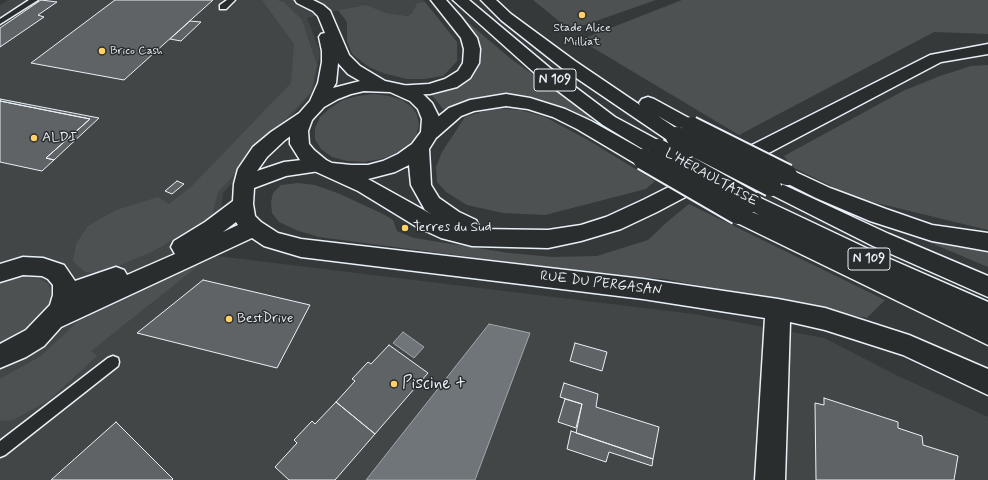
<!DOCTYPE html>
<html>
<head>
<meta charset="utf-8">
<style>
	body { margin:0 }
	canvas { display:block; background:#35393a }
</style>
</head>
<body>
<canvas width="988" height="480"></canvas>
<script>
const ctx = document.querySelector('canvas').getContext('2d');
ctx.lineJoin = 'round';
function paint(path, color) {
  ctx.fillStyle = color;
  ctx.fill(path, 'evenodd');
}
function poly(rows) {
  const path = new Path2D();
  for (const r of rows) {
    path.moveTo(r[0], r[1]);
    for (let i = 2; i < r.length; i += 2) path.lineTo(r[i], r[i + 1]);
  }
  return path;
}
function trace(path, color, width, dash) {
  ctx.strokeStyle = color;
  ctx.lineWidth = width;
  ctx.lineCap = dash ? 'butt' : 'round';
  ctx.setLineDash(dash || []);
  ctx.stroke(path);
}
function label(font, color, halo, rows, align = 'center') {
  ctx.font = font + ' Mynerve,sans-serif';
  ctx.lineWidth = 3;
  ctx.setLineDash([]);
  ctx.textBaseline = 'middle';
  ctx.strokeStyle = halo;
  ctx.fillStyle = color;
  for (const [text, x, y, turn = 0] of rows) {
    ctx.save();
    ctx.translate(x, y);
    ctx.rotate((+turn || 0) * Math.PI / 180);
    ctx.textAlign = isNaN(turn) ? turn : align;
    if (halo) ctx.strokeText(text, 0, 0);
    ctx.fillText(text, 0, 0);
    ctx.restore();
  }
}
paint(poly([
	[9,0,423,0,425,2,417,3,412,13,408,16,386,13,366,6,352,7,307,18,320,52,313,92,223,193,217,256,693,314,824,338,894,374,988,417,988,480,0,480,0,5]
]), '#424647');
paint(poly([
	[262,0,277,0,284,2,302,20,317,65,311,92,218,192,212,216,152,252,100,273,85,272,73,261,76,244,88,226,116,210,158,197,169,204,193,185,291,83,294,44],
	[533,0,656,0,570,30],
	[682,0,988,0,988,34,934,32,739,135,580,40],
	[425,2,457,42,457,61,448,71,443,76,424,79,407,79,383,73,369,67,352,54,347,41,347,22,338,10,366,5,386,13,408,16,412,13,417,3],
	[458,14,511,59,593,116,587,120,574,113,558,108,510,96,498,95,468,100,445,111,430,93,439,93,463,84,481,59,478,42,470,29],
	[988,65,988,230,856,198,792,167,784,156,903,91,940,76,971,66],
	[374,94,389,96,402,100,412,107,417,115,419,125,416,136,408,145,396,154,381,159,364,162,347,161,332,157,321,149,315,139,315,128,320,117,330,108,343,100,358,96],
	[495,108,521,110,545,117,588,140,655,181,646,189,545,215,503,213,467,205,446,192,437,182,436,167,442,152,465,117],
	[298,183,315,185,340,194,385,215,393,220,397,231,414,238,509,253,553,257,597,256,648,240,667,222,689,204,885,300,867,318,665,279,606,275,319,237,296,230,279,222,272,213,271,202,273,193,281,185],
	[917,237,988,249,988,267],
	[194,261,198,266,91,351,97,356,48,401,13,420,0,421,0,379,41,356,80,319],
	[29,277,40,279,48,284,51,292,50,302,45,313,23,333,0,343,0,284,16,278]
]), '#4d5152');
const water = poly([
	[489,324,530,333,475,480,366,480,489,324],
	[403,332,424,347,414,358,393,343,403,332]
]);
paint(water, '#707579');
trace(water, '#a0a7ac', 1);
const building = poly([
	[41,0,57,2,38,15,44,17,0,47,0,28,41,0],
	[115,0,213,0,124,80,31,63,115,0],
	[190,21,201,22,181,41,170,39,190,21],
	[0,99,99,118,54,160,46,158,90,119,0,101,0,99],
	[0,101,90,119,46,158,54,160,42,171,0,162,0,101],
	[177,181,184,184,172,194,165,191,177,181],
	[203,280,310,305,277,368,137,333,203,280],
	[575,343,607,352,602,371,570,361,575,343],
	[389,345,428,373,375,434,336,402,355,381,352,379,368,362,371,364,389,345],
	[564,383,598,394,596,407,659,427,653,459,576,433,582,404,560,397,564,383],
	[824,398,898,422,898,428,922,436,923,445,958,456,954,480,816,480,815,403,824,405,824,398],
	[565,399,582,404,576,428,558,422,565,399],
	[336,402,375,434,335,480,289,480,275,467,297,443,294,440,312,421,315,424,336,402],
	[116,422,173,479,172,480,51,480,116,422],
	[571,431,653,459,652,466,609,452,606,462,567,449,571,431]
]);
paint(building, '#5f6365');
trace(building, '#e8f1f8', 1);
const service = poly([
	[29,0,38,0,0,24,0,19,29,0],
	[227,0,235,0,226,9,220,9,220,5,227,0],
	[113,356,118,358,119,362,118,366,5,455,0,457,0,441,108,358,113,356]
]);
const minor = poly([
	[304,112,310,114,313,118,310,122,285,140,267,157,257,171,284,162,319,158,326,160,329,165,326,170,286,176,254,188,253,204,255,216,261,222,278,233,301,239,643,279,778,299,825,308,909,335,988,369,988,395,903,355,825,330,790,322,785,480,755,480,765,318,643,299,301,257,264,246,252,238,61,327,44,346,26,357,0,368,0,344,26,330,50,305,53,295,53,285,48,279,42,276,23,275,0,282,0,264,23,257,43,258,64,265,75,281,116,267,124,270,127,275,175,254,171,247,174,241,205,222,233,201,234,184,238,169,253,147,271,132,298,114,304,112],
	[236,222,238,225,223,232,236,222]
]);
const tertiary = poly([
	[295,0,313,0,323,5,330,11,349,55,360,66,385,81,408,86,422,93,432,103,440,119,439,133,429,149,431,185,439,198,459,212,476,220,479,226,477,229,548,230,581,225,606,217,643,200,930,55,988,44,988,54,941,62,657,212,621,229,581,241,548,248,472,246,441,238,417,227,358,191,312,170,300,160,290,144,290,131,295,118,310,101,318,83,322,62,322,51,319,37,321,34,325,33,318,16,313,11,297,3,295,0],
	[338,63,348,74,360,81,333,88,336,83,338,63],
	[364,91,390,92,410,101,418,109,422,119,421,132,412,144,398,154,383,161,368,165,351,165,332,163,326,160,314,150,309,144,308,131,312,120,324,107,338,99,351,94,364,91],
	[409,165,411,185,425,210,431,214,368,179,395,172,409,165]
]);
const trunk = poly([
	[431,0,446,0,461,17,477,38,480,49,479,63,470,78,457,87,430,94,402,95,396,94,393,90,396,86,429,84,445,79,458,71,463,63,464,49,461,38,431,0],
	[453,0,469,0,550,68,615,117,665,144,668,149,665,154,658,156,651,154,603,125,538,76,453,0],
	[481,0,496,0,511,14,575,61,640,105,639,103,642,99,648,97,654,99,698,123,700,127,698,131,691,133,684,131,658,116,683,133,685,137,683,141,676,143,669,141,563,69,501,20,481,0],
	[506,94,530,98,565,109,591,121,650,154,653,159,650,164,643,166,636,164,577,129,553,117,528,109,506,106,474,111,461,116,437,137,430,139,423,137,421,133,423,129,449,108,470,100,506,94],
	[787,168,830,188,886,209,932,225,988,233,988,251,932,241,870,221,816,198,780,180,777,175,780,170,787,168],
	[771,179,889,234,988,276,988,297,873,246,764,191,761,186,764,181,771,179],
	[752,194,881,255,988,302,988,345,731,220,727,214,731,208,738,206,759,215,745,207,742,202,745,197,752,194]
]);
trace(service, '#e8f1f8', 3);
trace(minor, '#e8f1f8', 3);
trace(tertiary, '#e8f1f8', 3);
trace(trunk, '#e8f1f8', 3);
paint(service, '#2a2d2e');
paint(minor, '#2a2d2e');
paint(tertiary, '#2a2d2e');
paint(trunk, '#2a2d2e');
const trunkBridge = poly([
	[691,127,787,175],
	[676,137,771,186],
	[658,149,752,202],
	[643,159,738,214]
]);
trace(trunkBridge, '#e8f1f8', 24, []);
trace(trunkBridge, '#2a2d2e', 20);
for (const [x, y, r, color] of [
	[582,15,4,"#ffd166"],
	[102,51,4,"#ffd166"],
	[34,138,4,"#ffd166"],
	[405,228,4,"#ffd166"],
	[229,319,4,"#ffd166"],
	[394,384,4,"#ffd166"]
]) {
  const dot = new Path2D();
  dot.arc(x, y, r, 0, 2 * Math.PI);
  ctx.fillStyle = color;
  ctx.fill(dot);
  trace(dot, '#2a2d2e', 1.5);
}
label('12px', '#e8f1f8', '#2a2d2e', [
	["Stade Alice",582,28],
	["Milliat",582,42],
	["Brico Cash",110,51,"left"]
]);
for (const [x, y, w] of [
	[555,80,42],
	[869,259,42]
]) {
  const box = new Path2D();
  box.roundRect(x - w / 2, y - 11, w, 22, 3);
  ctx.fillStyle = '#2a2d2e';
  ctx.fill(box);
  trace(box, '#e8f1f8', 1);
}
label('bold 13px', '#e8f1f8', null, [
	["N 109",555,80],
	["N 109",869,259]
]);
label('14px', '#e8f1f8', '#2a2d2e', [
	["ALDI",42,138],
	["Terres du Sud",413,228],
	["BestDrive",237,319]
], 'left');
label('14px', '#e8f1f8', '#2a2d2e', [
	["L'HÉRAULTAISE",711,178,29],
	["RUE DU PERGASAN",601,284,7]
]);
label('17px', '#e8f1f8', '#2a2d2e', [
	["Piscine +",402,384]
], 'left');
</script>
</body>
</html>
